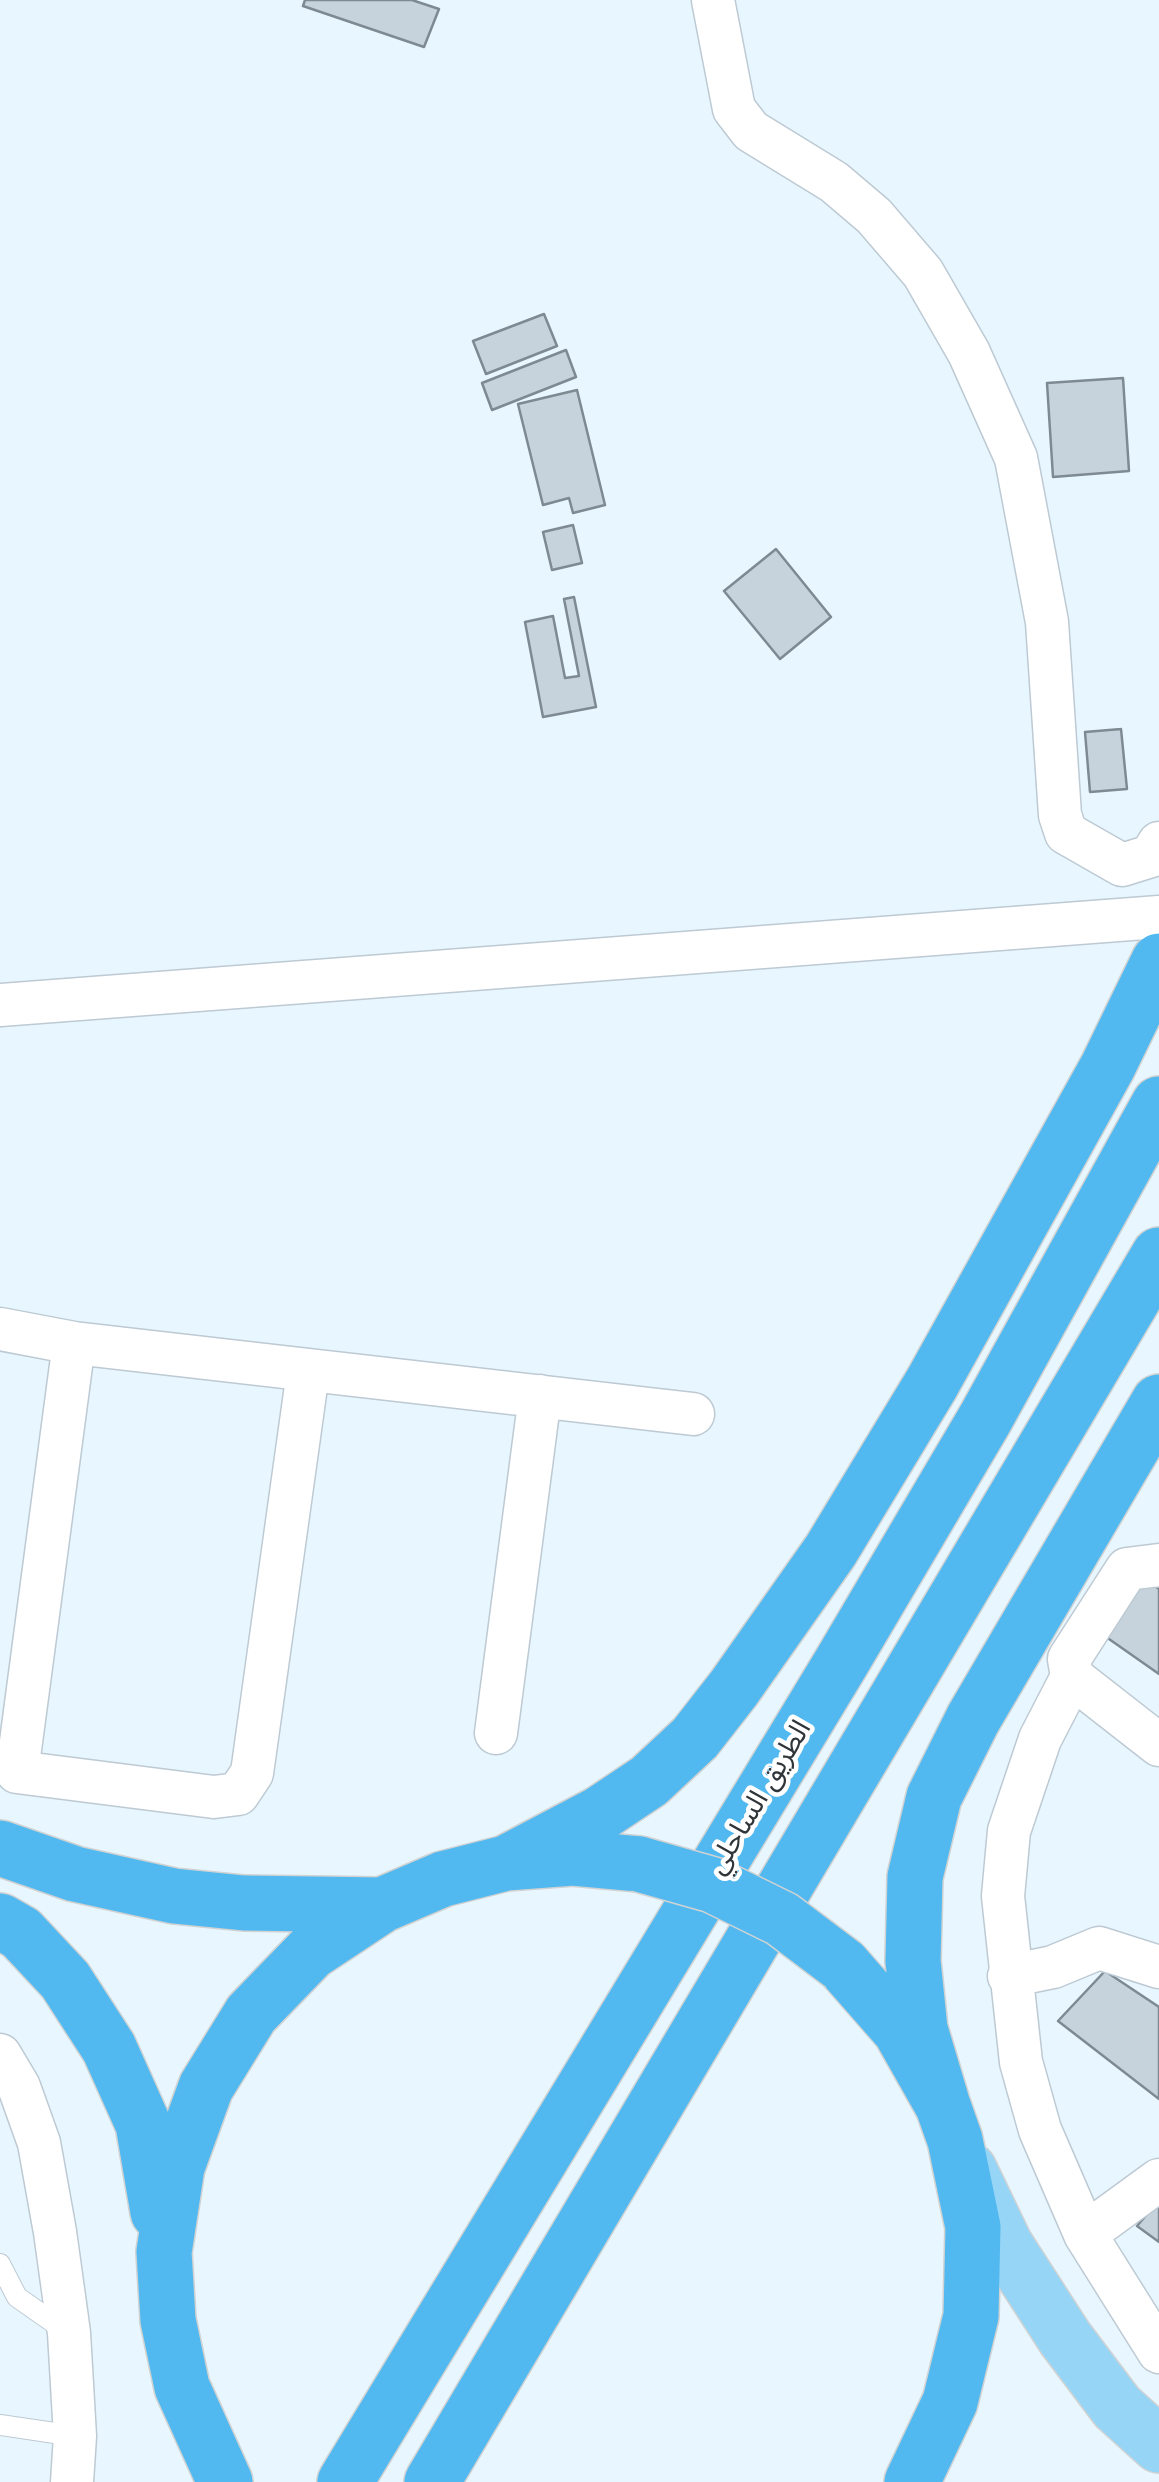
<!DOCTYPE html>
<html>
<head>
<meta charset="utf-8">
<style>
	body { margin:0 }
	canvas { display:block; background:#e8f6ff }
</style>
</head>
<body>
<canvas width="1159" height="2482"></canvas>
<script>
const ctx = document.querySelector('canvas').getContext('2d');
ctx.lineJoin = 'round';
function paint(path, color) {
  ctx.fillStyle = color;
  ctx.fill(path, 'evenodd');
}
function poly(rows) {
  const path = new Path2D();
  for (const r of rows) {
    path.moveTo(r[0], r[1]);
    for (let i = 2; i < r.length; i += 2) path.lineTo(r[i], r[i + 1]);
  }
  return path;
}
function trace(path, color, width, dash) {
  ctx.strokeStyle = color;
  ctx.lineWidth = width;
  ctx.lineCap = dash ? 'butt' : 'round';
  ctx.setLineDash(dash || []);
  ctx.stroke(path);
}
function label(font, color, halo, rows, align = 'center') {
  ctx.font = font + ' "DM Sans","Noto Sans Arabic",sans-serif';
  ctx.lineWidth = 9;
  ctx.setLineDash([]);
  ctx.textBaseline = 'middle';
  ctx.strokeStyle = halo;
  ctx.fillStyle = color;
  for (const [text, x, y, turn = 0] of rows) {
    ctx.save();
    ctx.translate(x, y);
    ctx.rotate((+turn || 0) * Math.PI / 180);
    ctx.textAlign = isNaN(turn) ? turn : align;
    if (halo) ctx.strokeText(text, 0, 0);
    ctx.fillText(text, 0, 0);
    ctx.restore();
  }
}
const building = poly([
	[305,0,412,0,439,9,424,47,303,6,305,0],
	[544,314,557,346,486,374,473,341,544,314],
	[566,350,576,377,492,410,482,383,566,350],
	[1123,378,1129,471,1053,477,1047,383,1123,378],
	[577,390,605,505,573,513,569,498,543,505,518,404,577,390],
	[573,525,582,563,552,570,543,532,573,525],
	[776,549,831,617,780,659,724,591,776,549],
	[574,597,596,707,543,717,525,622,553,616,565,678,579,676,564,599,574,597],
	[1121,729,1127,789,1090,792,1085,732,1121,729],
	[1141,1576,1159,1589,1159,1674,1099,1632,1141,1576],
	[1105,1971,1159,2007,1159,2099,1058,2021,1105,1971],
	[1159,2200,1159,2242,1137,2226,1159,2200]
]);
paint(building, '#c6d3dc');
trace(building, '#7e8a92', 2.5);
const lane = poly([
	[0,2264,17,2297,67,2332],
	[0,2425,75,2436]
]);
const street = poly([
	[713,0,734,109,751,131,834,182,874,216,923,273,969,353,1016,458,1047,622,1060,815,1066,833,1122,865,1151,856,1159,843],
	[0,1005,1159,917],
	[0,1329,74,1343,693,1414],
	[74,1343,17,1772,214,1797,238,1794,252,1773,308,1372],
	[1159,1565,1127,1569,1069,1659,1072,1677,1040,1739,1009,1831,1003,1896,1021,2062,1040,2130,1085,2234,1159,2352],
	[1072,1677,1159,1745],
	[496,1733,540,1396],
	[1009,1976,1053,1967,1099,1948,1159,1967],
	[0,2055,19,2087,39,2143,55,2232,69,2333,75,2436,72,2482],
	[1085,2234,1159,2180]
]);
const primary = poly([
	[969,2170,1005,2245,1065,2338,1117,2407,1159,2445]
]);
const highway = poly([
	[0,1848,75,1874,174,1896,244,1903,382,1905],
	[506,1863,601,1813,649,1781,695,1738,734,1688,831,1550,932,1383,1108,1066,1159,961],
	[0,1921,21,1933,65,1980,109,2048,143,2124,158,2212],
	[843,1965,900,2030,943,2106,955,2140,973,2227,971,2316,950,2402,912,2482],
	[943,2106,920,2029,913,1961,915,1877,934,1797,973,1719,1159,1402],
	[225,2482,182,2387,168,2320,164,2252,177,2167,206,2087,251,2014,311,1952,382,1905,443,1879,506,1863,573,1858,639,1864],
	[345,2482,841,1663,985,1419,1159,1104],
	[432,2482,1159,1255]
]);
trace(lane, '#bdcad3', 22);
trace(street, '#bdcad3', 45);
trace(primary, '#d1d3d3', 58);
trace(highway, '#d1d3d3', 58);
trace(lane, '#fff', 20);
trace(street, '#fff', 42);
trace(primary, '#97d5f6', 55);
trace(highway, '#52b9f0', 55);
const highwayBridge = poly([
	[639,1864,713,1885,782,1919,843,1965]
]);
trace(highwayBridge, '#d1d3d3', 58, []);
trace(highwayBridge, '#52b9f0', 55);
label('28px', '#2f3538', '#fff', [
	["الطريق الساحلي",760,1798,-59]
]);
</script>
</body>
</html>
